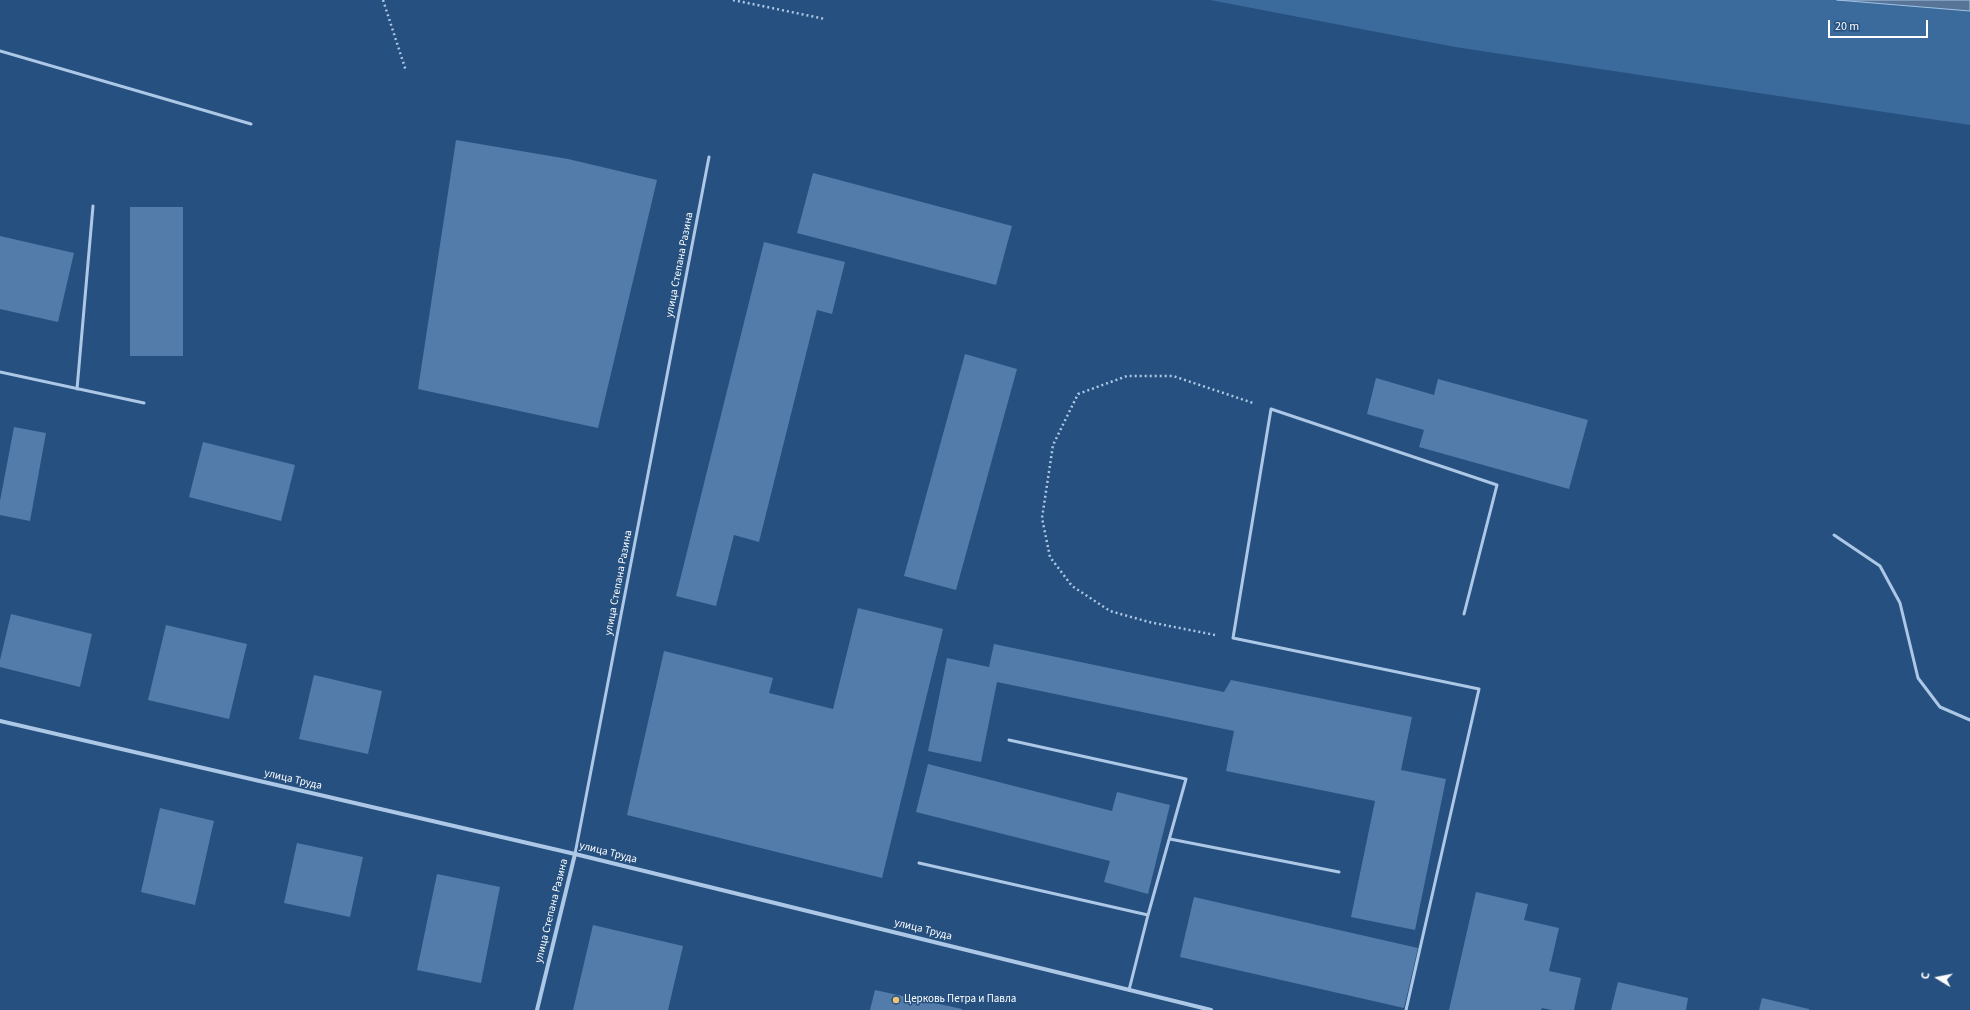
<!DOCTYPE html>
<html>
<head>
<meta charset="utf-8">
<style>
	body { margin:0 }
	#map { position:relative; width:1970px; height:1010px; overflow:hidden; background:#26507f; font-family:"Source Sans 3",sans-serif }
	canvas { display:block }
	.north { position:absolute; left:1918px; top:958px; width:40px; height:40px; -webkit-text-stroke:3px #26507f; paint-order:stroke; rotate:280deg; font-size:11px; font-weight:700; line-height:16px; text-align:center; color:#fff }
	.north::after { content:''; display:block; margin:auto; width:14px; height:18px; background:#fff; clip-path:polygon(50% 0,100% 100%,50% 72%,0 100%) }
	.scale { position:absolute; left:1828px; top:20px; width:100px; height:18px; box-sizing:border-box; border:2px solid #fff; border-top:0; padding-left:5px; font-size:12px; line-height:14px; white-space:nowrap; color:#fff; -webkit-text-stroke:3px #26507f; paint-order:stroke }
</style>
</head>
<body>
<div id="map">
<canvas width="1970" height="1010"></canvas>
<div class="north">С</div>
<div class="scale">20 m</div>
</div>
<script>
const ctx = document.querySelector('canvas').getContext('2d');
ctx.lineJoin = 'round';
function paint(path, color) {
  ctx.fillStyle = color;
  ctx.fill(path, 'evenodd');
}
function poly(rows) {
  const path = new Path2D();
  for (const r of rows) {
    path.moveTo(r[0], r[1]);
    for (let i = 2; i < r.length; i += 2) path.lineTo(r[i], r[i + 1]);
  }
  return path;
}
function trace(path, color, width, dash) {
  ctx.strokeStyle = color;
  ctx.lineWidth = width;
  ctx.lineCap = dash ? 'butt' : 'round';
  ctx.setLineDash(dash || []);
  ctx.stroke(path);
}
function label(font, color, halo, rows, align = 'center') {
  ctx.font = font + ' "Source Sans 3",sans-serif';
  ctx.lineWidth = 3;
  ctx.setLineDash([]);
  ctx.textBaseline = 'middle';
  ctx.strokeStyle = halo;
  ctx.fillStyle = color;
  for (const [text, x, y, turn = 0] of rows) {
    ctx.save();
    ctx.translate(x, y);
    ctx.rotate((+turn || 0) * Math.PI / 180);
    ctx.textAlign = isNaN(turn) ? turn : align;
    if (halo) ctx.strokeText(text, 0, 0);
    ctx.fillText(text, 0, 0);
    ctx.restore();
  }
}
paint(poly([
	[1210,0,1837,0,1970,11,1970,125,1455,47]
]), '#3b6a9c');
const water = poly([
	[1837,0,1970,0,1970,11,1837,0]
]);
paint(water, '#587597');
trace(water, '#a1c3e6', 1);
paint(poly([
	[456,140,568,159,657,180,598,428,418,389],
	[813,173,1012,226,996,285,797,233],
	[130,207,183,207,183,356,130,356],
	[0,236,74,253,58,322,0,309],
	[764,242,845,262,832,314,817,310,759,542,734,535,716,606,676,596],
	[965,354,1017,369,956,590,904,576],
	[1376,378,1434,395,1438,379,1588,420,1569,489,1419,447,1424,430,1367,414],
	[14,427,46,433,30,521,0,515,0,501],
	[203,442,295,465,281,521,189,497],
	[858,608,943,629,882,878,627,815,664,651,773,678,769,693,833,709],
	[11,614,92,634,80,687,0,667,0,660],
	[166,625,247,644,229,719,148,700],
	[994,644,1224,692,1231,680,1412,717,1401,770,1446,779,1415,930,1351,917,1375,801,1226,771,1234,731,997,682,981,762,928,751,947,658,989,667],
	[314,675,382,691,368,754,299,739],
	[928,764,1112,811,1117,792,1170,805,1148,894,1104,882,1110,861,916,812],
	[160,808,214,821,195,905,141,892],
	[297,843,363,857,350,917,284,903],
	[437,874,500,887,481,983,417,970],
	[1476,892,1528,904,1524,920,1559,928,1549,971,1581,978,1574,1010,1552,1010,1542,1008,1541,1010,1449,1010],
	[1194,897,1418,948,1404,1008,1180,957],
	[593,925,683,946,668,1010,573,1010],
	[1618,982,1688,998,1686,1010,1611,1010],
	[875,990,962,1009,962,1010,870,1010],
	[1762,998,1809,1009,1809,1010,1759,1010]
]), '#537caa');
trace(poly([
	[383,0,406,71],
	[733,0,825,19],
	[1215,635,1149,622,1110,611,1072,586,1050,557,1042,518,1053,445,1078,394,1127,376,1173,376,1253,403]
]), '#adc8e6', 2.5, [2, 3]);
trace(poly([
	[0,51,251,124],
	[0,372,144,403],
	[77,389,93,206],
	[1834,535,1880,566,1900,603,1918,678,1940,707,1970,720],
	[1009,740,1186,779,1148,915],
	[1170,839,1339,872],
	[575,854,709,157],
	[919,863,1148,915,1129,990],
	[1406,1010,1479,689,1233,638,1271,409,1497,485,1464,614]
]), '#adc8e6', 3);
trace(poly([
	[0,721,575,854,1211,1010],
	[537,1010,575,854]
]), '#adc8e6', 4);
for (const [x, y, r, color] of [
	[896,1000,4,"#eec672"]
]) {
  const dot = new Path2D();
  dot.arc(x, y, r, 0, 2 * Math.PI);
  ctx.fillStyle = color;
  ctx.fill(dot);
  trace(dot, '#26507f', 1.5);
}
label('11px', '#fff', '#26507f', [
	["улица Степана Разина",680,265,-79],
	["улица Степана Разина",619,583,-79],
	["улица Труда",293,780,13],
	["улица Труда",608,853,14],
	["улица Степана Разина",552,911,-76],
	["улица Труда",923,930,14]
]);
label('11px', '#fff', '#26507f', [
	["Церковь Петра и Павла",904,1000]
], 'left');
</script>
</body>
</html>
